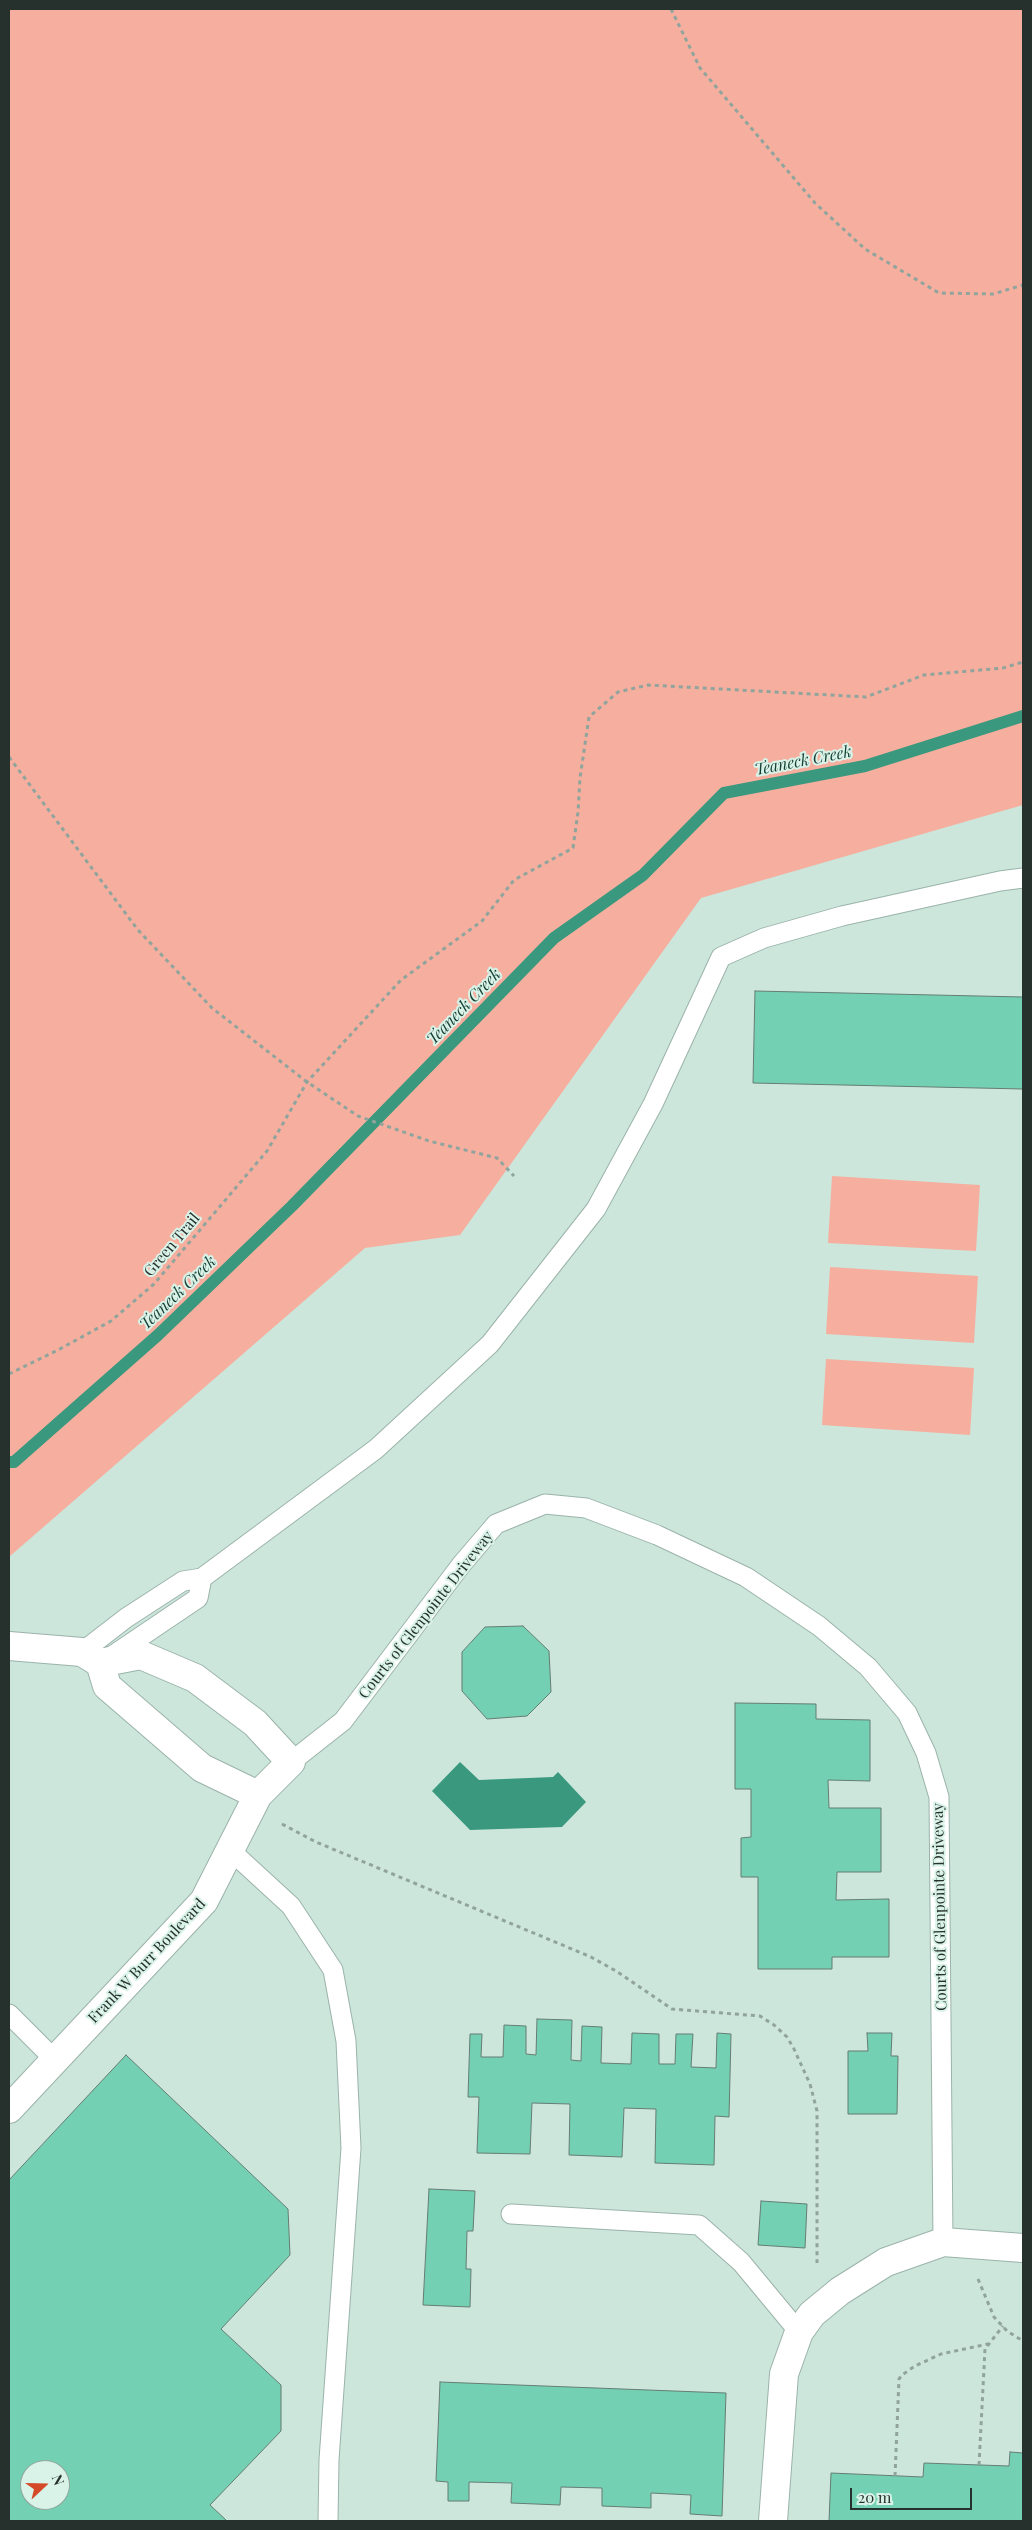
<!DOCTYPE html>
<html>
<head>
<meta charset="utf-8">
<style>
	body { margin:0 }
	#map { position:relative; width:1032px; height:2530px; overflow:hidden; background:#cce6dc; font-family:"Playfair Display",serif }
	canvas { display:block }
	.frame { position:absolute; inset:0; border:10px solid #26302c; pointer-events:none }
	.north { position:absolute; left:20px; top:2460px; width:50px; height:50px; box-sizing:border-box; background:#d9f3e9; border:1px solid #91a59d; border-radius:50%; rotate:69deg; font-size:14px; font-weight:700; line-height:20px; text-align:center; color:#26302c }
	.north::after { content:''; display:block; margin:auto; width:18px; height:22px; background:#d44a29; clip-path:polygon(50% 0,100% 100%,50% 72%,0 100%) }
	.scale { position:absolute; left:850px; top:2488px; width:122px; height:22px; box-sizing:border-box; border:2px solid #26302c; border-top:0; padding-left:6px; font-size:15px; line-height:18px; white-space:nowrap; color:#26302c; -webkit-text-stroke:4px #d9f3e9; paint-order:stroke }
</style>
</head>
<body>
<div id="map">
<canvas width="1032" height="2530"></canvas>
<div class="frame"></div>
<div class="north">N</div>
<div class="scale">20 m</div>
</div>
<script>
const ctx = document.querySelector('canvas').getContext('2d');
ctx.lineJoin = 'round';
function paint(path, color) {
  ctx.fillStyle = color;
  ctx.fill(path, 'evenodd');
}
function poly(rows) {
  const path = new Path2D();
  for (const r of rows) {
    path.moveTo(r[0], r[1]);
    for (let i = 2; i < r.length; i += 2) path.lineTo(r[i], r[i + 1]);
  }
  return path;
}
function trace(path, color, width, dash) {
  ctx.strokeStyle = color;
  ctx.lineWidth = width;
  ctx.lineCap = dash ? 'butt' : 'round';
  ctx.setLineDash(dash || []);
  ctx.stroke(path);
}
function label(font, color, halo, rows, align = 'center') {
  ctx.font = font + ' "Playfair Display",serif';
  ctx.lineWidth = 4;
  ctx.setLineDash([]);
  ctx.textBaseline = 'middle';
  ctx.strokeStyle = halo;
  ctx.fillStyle = color;
  for (const [text, x, y, turn = 0] of rows) {
    ctx.save();
    ctx.translate(x, y);
    ctx.rotate((+turn || 0) * Math.PI / 180);
    ctx.textAlign = isNaN(turn) ? turn : align;
    if (halo) ctx.strokeText(text, 0, 0);
    ctx.fillText(text, 0, 0);
    ctx.restore();
  }
}
paint(poly([
	[9,9,1023,9,1023,805,701,898,460,1235,365,1248,9,1557],
	[832,1176,980,1185,976,1251,828,1243],
	[830,1267,978,1276,974,1343,826,1334],
	[826,1359,974,1368,970,1435,822,1425]
]), '#f6af9e');
paint(poly([
	[460,1762,479,1780,553,1777,558,1772,586,1802,562,1827,470,1830,432,1791]
]), '#39987d');
trace(poly([
	[9,1462,14,1462,158,1335,292,1206,554,938,643,875,724,793,865,766,1023,716]
]), '#39987d', 12);
const building = poly([
	[755,991,1023,997,1023,1089,753,1083,755,991],
	[523,1626,549,1651,551,1692,527,1716,487,1719,462,1691,462,1652,485,1627,523,1626],
	[735,1703,816,1704,816,1719,870,1720,870,1781,828,1780,829,1808,881,1808,881,1872,837,1872,836,1900,889,1899,889,1957,832,1957,832,1969,758,1969,758,1877,741,1877,741,1838,751,1837,751,1789,735,1789,735,1703],
	[537,2019,572,2020,571,2060,581,2061,582,2026,602,2027,601,2063,631,2064,632,2033,659,2034,659,2064,675,2064,676,2034,693,2034,691,2067,716,2068,717,2033,731,2034,729,2117,715,2116,714,2165,655,2163,656,2109,624,2108,622,2157,569,2155,570,2104,532,2103,530,2154,477,2153,479,2097,468,2097,470,2034,482,2034,481,2057,503,2057,504,2025,526,2026,526,2054,536,2055,537,2019],
	[867,2033,892,2033,891,2056,898,2056,897,2114,848,2114,848,2051,868,2051,867,2033],
	[126,2055,288,2209,290,2255,221,2329,281,2385,281,2431,210,2505,227,2521,9,2521,9,2180,126,2055],
	[30,2470,60,2470,60,2500,30,2500,30,2470],
	[429,2189,475,2191,473,2231,467,2231,466,2269,471,2269,470,2307,423,2305,429,2189],
	[761,2201,807,2204,805,2248,758,2245,761,2201],
	[440,2382,726,2393,722,2516,690,2514,691,2495,651,2493,651,2508,602,2506,602,2488,561,2487,560,2505,511,2503,512,2483,469,2482,469,2501,448,2501,448,2482,436,2481,440,2382],
	[1010,2452,1023,2453,1023,2521,829,2521,831,2473,923,2477,924,2463,1009,2466,1010,2452]
]);
paint(building, '#74d0b2');
trace(building, '#657d74', 1);
const lane = poly([
	[82,1652,126,1618,183,1581,202,1578,376,1449,490,1344,596,1209,653,1104,721,957,764,938,842,916,1000,881,1023,878],
	[112,1656,198,1598,202,1578],
	[291,1762,343,1721,461,1565,496,1524,545,1504,586,1508,657,1535,746,1577,819,1626,868,1667,907,1713,926,1753,939,1797,943,2242],
	[230,1850,291,1906,333,1970,346,2041,351,2148,329,2460,328,2521],
	[9,2014,55,2060],
	[511,2214,699,2225,741,2262,799,2332]
]);
const street = poly([
	[9,1646,82,1652,100,1663,107,1686,202,1768,258,1795],
	[9,2109,204,1901,258,1795,291,1762,255,1723,195,1678,141,1655,100,1663],
	[773,2521,784,2374,799,2332,812,2314,840,2291,886,2262,943,2242,1023,2248]
]);
trace(lane, '#9bb3aa', 21);
trace(street, '#9bb3aa', 30);
trace(poly([
	[671,9,700,68,815,203,865,249,939,293,993,294,1023,285],
	[9,757,138,930,212,1008,307,1082,358,1116,429,1141,497,1158,514,1176],
	[9,1374,58,1350,111,1321,154,1284,267,1151,307,1082,401,980,482,921,514,880,573,848,578,812,580,778,589,717,618,692,648,685,866,697,924,675,1003,668,1023,662],
	[282,1824,316,1842,591,1957,616,1971,672,2009,760,2016,774,2025,787,2037,794,2049,810,2084,817,2111,817,2263],
	[978,2279,994,2317,1007,2331,1023,2341],
	[979,2465,985,2349,1003,2326],
	[895,2476,899,2379,902,2375,915,2366,941,2354,988,2344]
]), '#90a49d', 3, [4, 4]);
trace(lane, '#fff', 19);
trace(street, '#fff', 28);
label('15px', '#26302c', '#d9f3e9', [
	["Green Trail",172,1245,-50],
	["Courts of Glenpointe Driveway",426,1615,-52],
	["Courts of Glenpointe Driveway",940,1907,-91],
	["Frank W Burr Boulevard",147,1961,-47]
]);
label('italic 16px', '#163f33', '#d9f3e9', [
	["Teaneck Creek",803,761,-11],
	["Teaneck Creek",464,1007,-46],
	["Teaneck Creek",178,1293,-44]
]);
</script>
</body>
</html>
